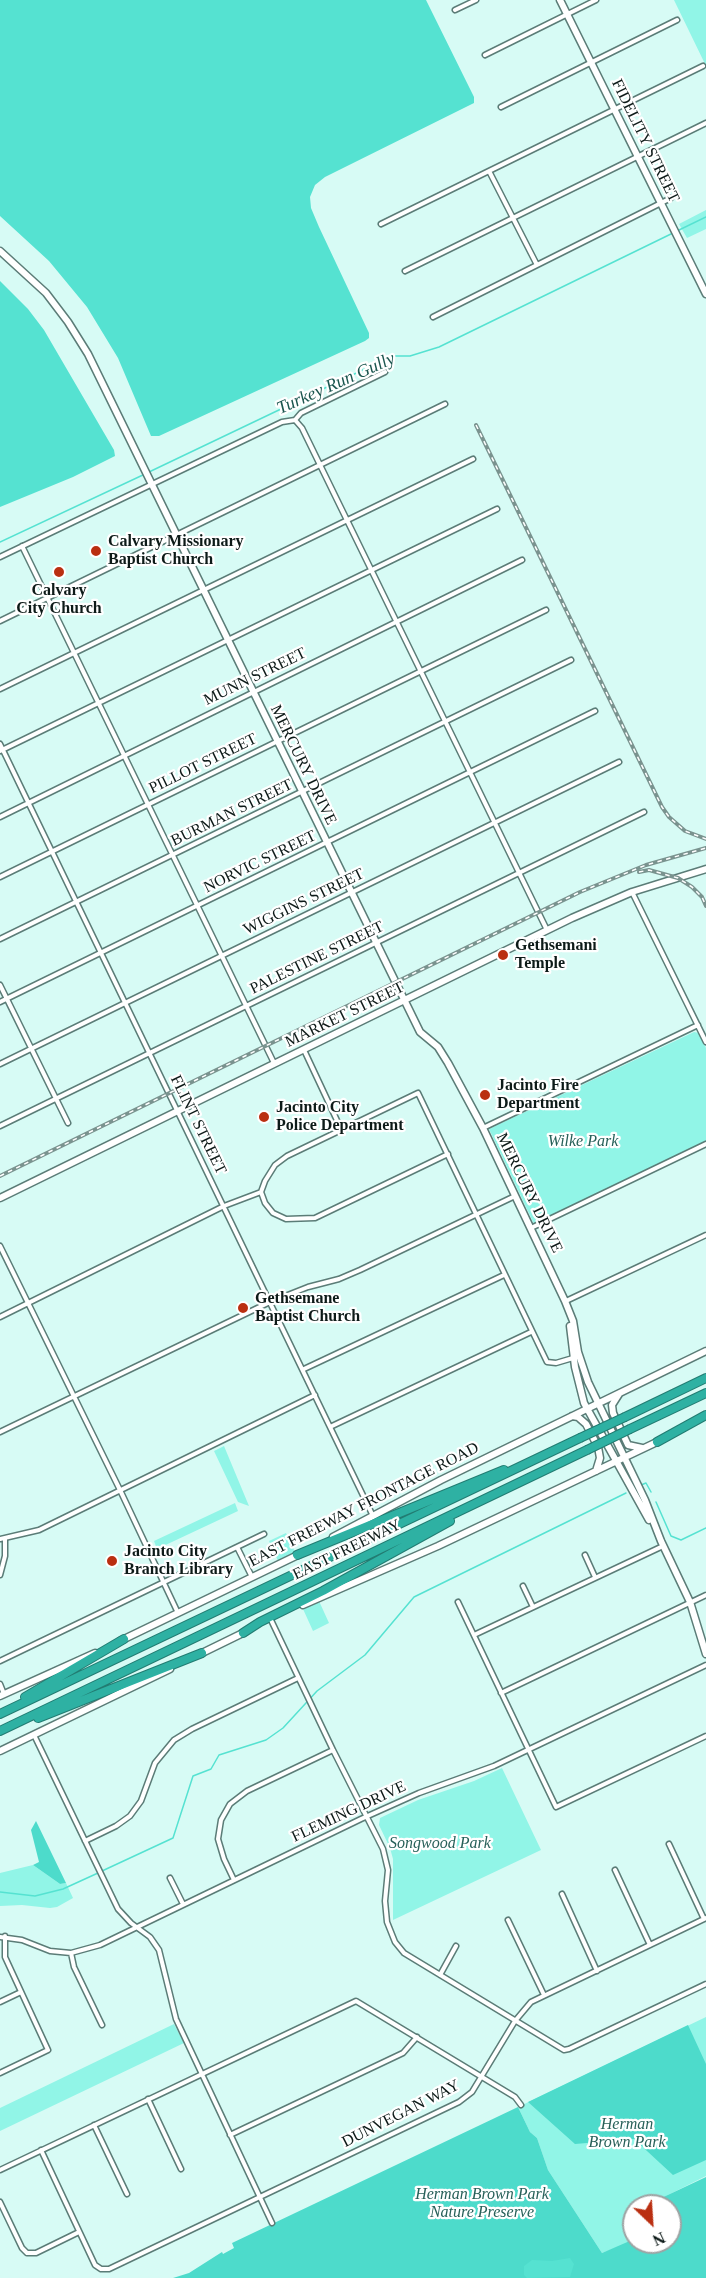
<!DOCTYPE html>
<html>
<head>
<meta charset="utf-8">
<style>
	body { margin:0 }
	#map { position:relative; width:706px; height:2278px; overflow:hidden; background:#d7fbf5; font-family:Georgia,serif }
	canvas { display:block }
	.north { position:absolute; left:622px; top:2194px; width:60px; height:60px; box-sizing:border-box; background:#fff; border:2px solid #9ea3a3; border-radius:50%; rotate:155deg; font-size:16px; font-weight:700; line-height:24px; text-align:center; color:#0d1a18 }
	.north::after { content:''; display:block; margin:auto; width:21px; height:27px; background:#ba2f11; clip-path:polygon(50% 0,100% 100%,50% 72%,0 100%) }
</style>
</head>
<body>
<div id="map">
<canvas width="706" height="2278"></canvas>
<div class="north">N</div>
</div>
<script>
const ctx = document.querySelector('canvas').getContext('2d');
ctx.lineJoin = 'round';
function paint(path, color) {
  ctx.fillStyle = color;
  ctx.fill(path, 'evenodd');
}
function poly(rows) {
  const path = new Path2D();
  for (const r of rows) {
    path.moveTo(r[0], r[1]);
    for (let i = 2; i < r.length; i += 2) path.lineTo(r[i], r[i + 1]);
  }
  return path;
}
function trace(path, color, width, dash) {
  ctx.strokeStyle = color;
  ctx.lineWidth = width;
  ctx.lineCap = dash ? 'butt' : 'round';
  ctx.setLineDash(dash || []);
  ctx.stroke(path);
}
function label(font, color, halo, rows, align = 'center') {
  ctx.font = font + ' Georgia,serif';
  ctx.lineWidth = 4.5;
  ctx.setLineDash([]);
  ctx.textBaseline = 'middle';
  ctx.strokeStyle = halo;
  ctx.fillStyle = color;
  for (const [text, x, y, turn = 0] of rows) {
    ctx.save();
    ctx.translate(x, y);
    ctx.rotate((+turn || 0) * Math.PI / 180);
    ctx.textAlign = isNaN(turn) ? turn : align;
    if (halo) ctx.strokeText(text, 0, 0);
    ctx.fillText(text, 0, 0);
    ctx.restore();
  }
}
paint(poly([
	[674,0,706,0,706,66],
	[706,210,706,229,687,238,679,224],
	[694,1032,699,1033,706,1048,706,1141,534,1224,489,1129],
	[224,1446,249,1506,238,1502,214,1451],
	[235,1503,238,1511,157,1549,154,1541],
	[286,1533,295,1552,278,1561,269,1541],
	[319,1601,329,1623,313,1631,303,1609],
	[502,1768,541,1850,393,1920,393,1859,390,1848,379,1825,380,1818,418,1800,474,1781],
	[33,1865,60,1884,66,1883,73,1898,57,1907,50,1908,22,1905,0,1906,0,1873],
	[706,2017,706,2176,656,2201,657,2206,634,2206,634,2241,602,2253,548,2170,537,2138,530,2132,518,2107],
	[174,2024,184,2043,0,2131,0,2108]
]), '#91f5e7');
paint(poly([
	[36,1821,66,1883,60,1884,33,1865,39,1862,31,1830],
	[688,2025,706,2064,706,2160,673,2175,634,2139,575,2144,528,2102],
	[518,2107,530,2132,537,2138,548,2170,602,2253,632,2240,650,2250,674,2240,670,2231,670,2206,657,2206,655,2201,706,2177,706,2278,173,2278,189,2273,222,2252,223,2254,234,2248,232,2243]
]), '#4ddbcb');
paint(poly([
	[0,0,426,0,474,97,474,103,325,177,315,185,310,197,311,208,319,227,369,333,369,338,365,341,159,436,151,436,118,358,87,307,49,261,0,216],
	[0,281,28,309,44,330,114,450,115,456,73,477,0,507],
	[570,2258,574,2264,570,2277,527,2278,524,2275,524,2266,532,2260,552,2261]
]), '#55e2d1');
trace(poly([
	[677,231,706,217],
	[149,472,392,356,410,356,439,347,673,233],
	[0,542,145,474],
	[641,1485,646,1483,651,1492],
	[656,1502,671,1536,681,1540,706,1528],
	[102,1871,173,1838,193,1776,211,1769,219,1755,266,1740,283,1728,317,1691,365,1655,414,1597,626,1493],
	[0,1892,35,1896,63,1889,98,1873]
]), '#55e2d1', 1.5);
const street = poly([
	[455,10,476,0],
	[485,55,596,0],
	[501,107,677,20],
	[489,171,537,265],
	[381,224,703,66],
	[405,271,706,123],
	[433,317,671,198],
	[295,420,302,428,547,930],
	[22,546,274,1063],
	[0,557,282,422,295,420,301,413,385,372],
	[0,621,445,404],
	[0,689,473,459],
	[0,744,373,1516],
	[0,751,497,509],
	[0,817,522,560],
	[0,877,546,610],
	[632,892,706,1042],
	[0,939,571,660],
	[0,985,68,1123],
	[0,1002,595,711],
	[304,1050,341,1129],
	[0,1064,619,762],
	[0,1126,644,812],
	[483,1128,698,1025],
	[261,1192,265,1181,275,1165,287,1156,418,1093,547,1362,556,1363,573,1358],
	[261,1192,265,1203,273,1213,286,1219,315,1218,448,1154],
	[531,1228,706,1144],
	[0,1246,120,1490,178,1613],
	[566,1301,706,1235],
	[0,1317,224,1206,261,1192],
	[304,1369,504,1275],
	[330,1427,531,1332],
	[0,1432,270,1302,308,1287,339,1279,360,1270,515,1196],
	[0,1539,39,1530,315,1395],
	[237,1547,252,1577],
	[585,1555,595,1577],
	[0,1575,5,1556,5,1539],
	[523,1586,533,1607],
	[458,1602,556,1807,706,1736],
	[271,1620,333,1750,383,1849,388,1870,385,1901,387,1922,395,1942,404,1953,564,2050,569,2049,706,1984],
	[474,1635,663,1546],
	[0,1661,264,1534],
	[0,1684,4,1694],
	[501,1693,706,1595],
	[34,1735,118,1909,131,1923,150,1937,159,1950,176,2019,272,2223],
	[85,1841,116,1826,130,1816,141,1801,155,1763,174,1740,192,1729,298,1678],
	[669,1844,704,1919],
	[615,1870,650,1945],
	[170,1878,183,1904],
	[234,1880,224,1859,218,1839,221,1820,230,1804,247,1791,333,1750],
	[562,1894,597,1971],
	[508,1920,544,1995],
	[0,1937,22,1940,50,1951,71,1953,100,1945,361,1819,419,1793,494,1766,706,1665],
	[71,1953,74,1967,102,2025],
	[440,1975,456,1946],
	[0,2002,21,1992],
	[0,2073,48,2050,5,1957,5,1936],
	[148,2099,181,2169],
	[94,2125,127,2194],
	[230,2135,403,2053,417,2037],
	[41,2150,95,2265,101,2269,109,2269,459,2102,472,2092,515,2021,531,2002,706,1918],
	[0,2170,356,2001,515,2097,521,2105],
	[0,2202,22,2248,27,2253,36,2253,79,2232]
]);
const secondary = poly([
	[560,0,706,294],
	[0,251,46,293,68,322,88,354,420,1032,438,1047,448,1063,483,1128,565,1301,573,1321,578,1352,588,1382,645,1500,661,1541,690,1602,706,1654],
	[0,1198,572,918,632,892,706,869],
	[570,1326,575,1367,584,1403,649,1520],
	[619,1394,612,1405,613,1413,628,1445,642,1448],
	[572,1416,578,1417,586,1424,598,1447,600,1458,596,1471],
	[333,1537,441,1480,706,1351],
	[303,1605,438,1546,659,1441],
	[120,1641,300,1554],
	[200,1654,245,1632],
	[0,1696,95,1653],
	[0,1751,170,1669]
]);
const highway = poly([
	[625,1417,706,1378],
	[630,1429,706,1393],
	[657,1442,706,1415],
	[297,1555,504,1470],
	[243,1633,260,1622,323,1591,450,1521],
	[25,1697,124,1639],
	[0,1714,580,1438],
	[38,1718,202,1653],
	[0,1731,587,1450]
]);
trace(street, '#5b7c77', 7);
trace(secondary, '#5b7c77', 9);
trace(highway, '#227c72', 10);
trace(street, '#fff', 4);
trace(secondary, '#fff', 6);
trace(highway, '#2eb1a3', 8);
const rail = poly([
	[476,425,662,807,669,817,685,831,706,839],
	[639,872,649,870,678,878,692,887,702,897,706,906],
	[0,1176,580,892,646,865,706,848]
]);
trace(rail, '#7a938f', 4);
trace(rail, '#fff', 1.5, [4.5]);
const highwayBridge = poly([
	[580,1438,625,1417],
	[587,1450,630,1429]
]);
trace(highwayBridge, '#227c72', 10, []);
trace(highwayBridge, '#2eb1a3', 8);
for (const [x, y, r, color] of [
	[96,551,6,"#ba2f11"],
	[59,572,6,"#ba2f11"],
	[503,955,6,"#ba2f11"],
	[485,1095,6,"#ba2f11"],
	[264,1117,6,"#ba2f11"],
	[243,1308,6,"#ba2f11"],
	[112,1561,6,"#ba2f11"]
]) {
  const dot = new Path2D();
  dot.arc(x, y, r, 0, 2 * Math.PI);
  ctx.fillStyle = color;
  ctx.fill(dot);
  trace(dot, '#fff', 2);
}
label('16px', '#0d1a18', '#fff', [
	["FIDELITY STREET",645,141,64],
	["MUNN STREET",255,677,-26],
	["PILLOT STREET",203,764,-26],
	["MERCURY DRIVE",303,765,64],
	["BURMAN STREET",232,813,-26],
	["NORVIC STREET",260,862,-26],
	["WIGGINS STREET",304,902,-26],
	["PALESTINE STREET",317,958,-26],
	["MARKET STREET",345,1015,-26],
	["FLINT STREET",198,1125,64],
	["MERCURY DRIVE",529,1193,64],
	["EAST FREEWAY FRONTAGE ROAD",364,1505,-27],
	["EAST FREEWAY",347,1550,-26],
	["FLEMING DRIVE",349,1812,-25],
	["DUNVEGAN WAY",401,2114,-27]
]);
label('bold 16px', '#0d1a18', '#fff', [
	["Calvary Missionary",108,542],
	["Baptist Church",108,560],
	["Calvary",59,591,"center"],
	["City Church",59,609,"center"],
	["Gethsemani",515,946],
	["Temple",515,964],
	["Jacinto Fire",497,1086],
	["Department",497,1104],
	["Jacinto City",276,1108],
	["Police Department",276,1126],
	["Gethsemane",255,1299],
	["Baptist Church",255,1317],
	["Jacinto City",124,1552],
	["Branch Library",124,1570]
], 'left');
label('italic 16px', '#276059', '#fff', [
	["Wilke Park",583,1142],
	["Songwood Park",440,1844],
	["Herman",627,2125],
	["Brown Park",627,2143],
	["Herman Brown Park",482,2195],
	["Nature Preserve",482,2213]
]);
label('italic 18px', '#1b564f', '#fff', [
	["Turkey Run Gully",336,384,-24]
]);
</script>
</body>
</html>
